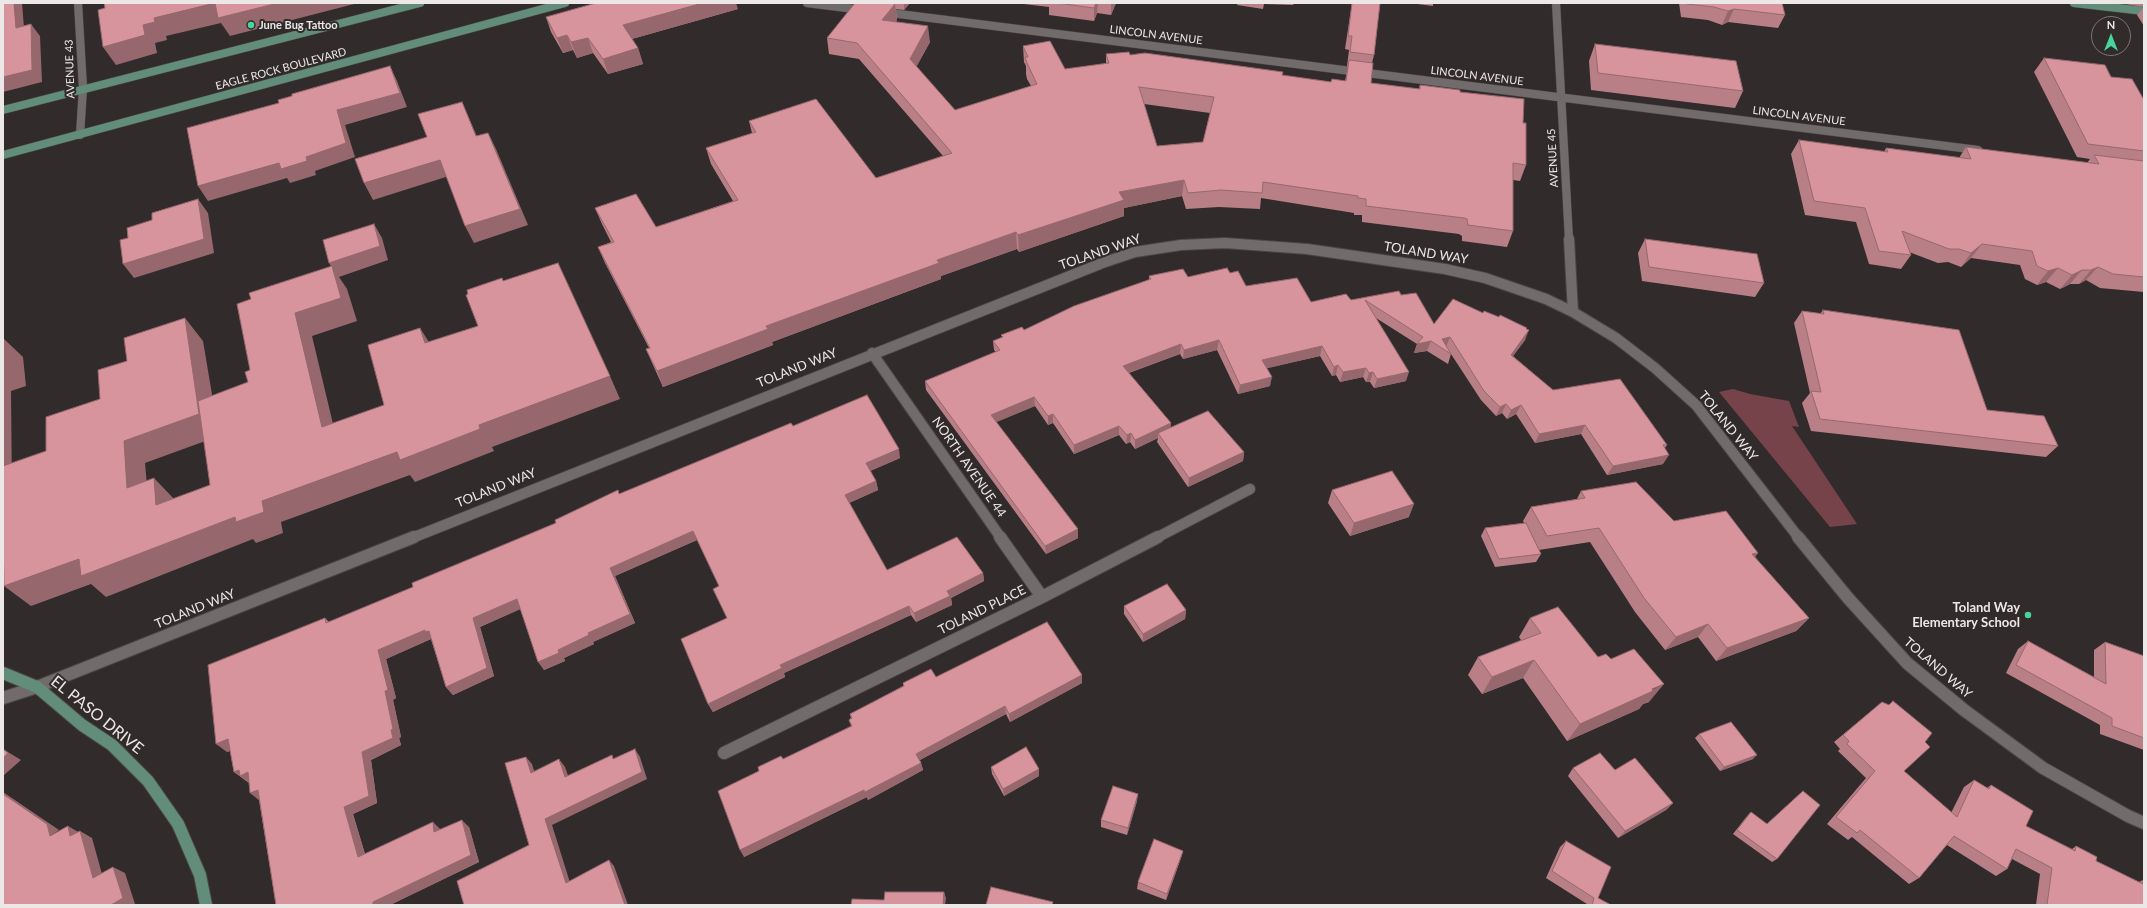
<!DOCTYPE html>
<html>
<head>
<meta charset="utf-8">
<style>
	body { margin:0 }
	#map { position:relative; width:2147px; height:908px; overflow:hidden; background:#312b2c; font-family:Lato,sans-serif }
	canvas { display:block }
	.frame { position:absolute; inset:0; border:4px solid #ece8e8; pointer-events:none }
	.north { position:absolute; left:2091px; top:16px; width:40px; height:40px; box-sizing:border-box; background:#312b2c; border:1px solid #7c7777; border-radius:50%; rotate:0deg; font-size:11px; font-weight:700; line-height:16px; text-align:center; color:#ece8e8 }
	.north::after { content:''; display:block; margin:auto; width:14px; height:18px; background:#48d49d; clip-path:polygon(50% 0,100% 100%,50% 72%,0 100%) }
</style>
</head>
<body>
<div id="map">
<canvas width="2147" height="908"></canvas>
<div class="frame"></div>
<div class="north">N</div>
</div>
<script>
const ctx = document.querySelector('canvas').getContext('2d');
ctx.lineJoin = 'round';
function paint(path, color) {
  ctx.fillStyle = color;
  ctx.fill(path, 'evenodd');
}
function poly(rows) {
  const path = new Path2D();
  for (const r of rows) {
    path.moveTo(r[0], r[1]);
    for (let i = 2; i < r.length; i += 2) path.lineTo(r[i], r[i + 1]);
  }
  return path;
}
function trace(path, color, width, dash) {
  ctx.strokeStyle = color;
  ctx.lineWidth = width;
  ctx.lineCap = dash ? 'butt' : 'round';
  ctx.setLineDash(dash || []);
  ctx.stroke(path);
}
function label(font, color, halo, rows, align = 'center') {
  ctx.font = font + ' Lato,sans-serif';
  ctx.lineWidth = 4;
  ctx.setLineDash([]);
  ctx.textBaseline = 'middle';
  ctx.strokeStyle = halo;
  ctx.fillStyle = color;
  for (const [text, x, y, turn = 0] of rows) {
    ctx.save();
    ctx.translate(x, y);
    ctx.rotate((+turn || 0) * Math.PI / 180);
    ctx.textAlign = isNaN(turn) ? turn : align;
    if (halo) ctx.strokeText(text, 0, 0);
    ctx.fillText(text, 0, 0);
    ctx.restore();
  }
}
paint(poly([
	[1733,389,1750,394,1789,401,1799,427,1792,426,1857,524,1830,527,1719,392]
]), '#77434a');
const streetFar2 = poly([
	[78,3,83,88,80,135],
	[807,3,863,10],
	[1556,3,1569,240],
	[883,12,1978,150]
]);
const streetFar1 = poly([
	[1569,239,1573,312],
	[872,353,1001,538],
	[412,538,1105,262,1135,252,1181,245,1225,243,1307,249,1445,269,1485,278,1546,299,1573,312,1616,338,1655,368,1696,405,1799,538],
	[1156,538,1250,489]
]);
const street = poly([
	[1000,537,1042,597],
	[1798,537,1848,598,1907,663,1964,710,2043,768,2128,816,2144,823],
	[3,698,37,687,414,537],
	[724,753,1042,597,1158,537]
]);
const secondaryFar1 = poly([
	[2074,3,2144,11],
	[3,110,420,3],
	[3,155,565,3]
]);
const secondary = poly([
	[3,673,37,687,82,725,112,745,148,781,178,824,200,875,206,905]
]);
trace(streetFar2, '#4c4747', 9);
trace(streetFar1, '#4c4747', 12);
trace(street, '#4c4747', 14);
trace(secondaryFar1, '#4c4747', 9);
trace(secondary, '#4c4747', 14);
trace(streetFar2, '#726b6c', 8);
trace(streetFar1, '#726b6c', 10);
trace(street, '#726b6c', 12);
trace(secondaryFar1, '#628d7b', 8);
trace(secondary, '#628d7b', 12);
paint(poly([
	[855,3,910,3,904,10,896,9,897,20,895,22,930,42,916,67,955,110,1031,86,1027,79,1026,74,1026,66,1024,62,1023,46,1065,69,1106,64,1106,54,1130,55,1331,82,1345,81,1348,66,1347,66,1349,50,1345,49,1352,3,1380,3,1374,55,1372,63,1371,83,1419,89,1420,85,1460,92,1523,123,1526,165,1520,181,1513,180,1513,231,1507,247,1462,241,1462,236,1459,234,1362,222,1362,215,1354,215,1354,213,1261,198,1260,209,1219,207,1186,209,1182,196,1124,208,1124,216,1019,252,1017,249,941,276,941,279,772,342,773,345,663,387,653,365,646,349,649,348,605,263,598,247,611,242,602,224,595,208,656,227,733,201,711,164,706,148,752,133,749,121,876,178,943,156,859,59,829,54,827,38],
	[1144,104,1210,113,1203,142,1157,146],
	[1015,3,1116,3,1111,15,1097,13,1094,21,1049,15,1049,7],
	[1238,3,1294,3,1293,5,1264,4,1263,9,1237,5],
	[1409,3,1433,3,1433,6],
	[1679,3,1782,3,1785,15,1778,28,1728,22,1722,25,1708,20,1681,17],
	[2118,3,2144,3,2144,26,2137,15,2144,7],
	[738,9,632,39,638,48,643,64,608,74,593,53,577,58,573,50,563,53,551,32,546,17],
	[1595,44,1743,91,1735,108,1591,90,1589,61],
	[2044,58,2111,77,2144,100,2144,292,2100,288,2086,280,2079,284,2070,284,2060,289,2046,282,2037,285,2025,279,2020,265,1971,258,1961,267,1948,262,1938,263,1909,252,1911,255,1901,269,1869,264,1856,222,1805,215,1791,154,1799,140,1884,152,1886,148,1959,158,1966,147,2087,163,2090,159,2077,157,2034,72],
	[1645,239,1764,283,1755,297,1642,281,1638,253],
	[1230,273,1246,286,1311,302,1351,300,1401,295,1434,324,1483,313,1526,329,1525,340,1513,356,1553,390,1667,445,1665,448,1663,464,1607,475,1581,434,1535,443,1516,414,1507,419,1502,413,1496,416,1481,400,1451,354,1448,364,1427,351,1414,353,1417,344,1376,318,1406,381,1374,388,1370,382,1366,382,1363,377,1340,382,1336,375,1332,376,1320,356,1267,368,1270,386,1238,394,1217,350,1183,359,1180,354,1129,373,1171,423,1170,428,1244,452,1243,461,1188,487,1157,442,1158,438,1135,449,1130,442,1126,444,1119,435,1074,454,1053,423,1048,425,1035,406,996,422,1078,538,1046,554,926,390,925,381,996,352,994,350,993,341,1002,337,1001,335,1024,330,1149,280,1149,276,1188,277],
	[1823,310,1987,410,2058,446,2046,457,1811,431,1802,403,1810,393,1794,323,1802,311,1820,314],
	[793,426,900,458,870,471,876,481,878,490,849,503,887,570,983,573,984,581,951,598,952,605,916,622,911,615,784,673,785,677,713,712,708,704,727,618,719,586,697,540,615,576,635,623,593,642,594,644,564,658,565,661,544,670,520,609,480,627,494,676,453,695,446,687,431,639,386,659,396,698,393,700,401,737,399,738,401,745,371,760,377,803,353,814,365,854,440,830,469,827,479,862,390,905,276,905,259,800,249,783,234,772,230,751,227,752,325,618,329,622,413,587,620,494],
	[1332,490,1409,517,1350,536,1328,503],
	[1581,491,1674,521,1758,553,1755,557,1809,618,1796,631,1716,661,1698,637,1665,650,1635,612,1590,542,1539,550,1541,554,1536,562,1495,567,1481,536,1485,528,1524,523,1523,521,1531,507,1577,499],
	[1124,606,1186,610,1185,619,1143,642,1124,614],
	[1530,618,1598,657,1611,659,1649,702,1643,704,1639,709,1567,741,1523,678,1482,694,1468,675,1478,657,1521,640,1519,637],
	[2028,641,2094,677,2094,650,2105,642,2144,656,2144,750,2100,734,2100,725,2006,673,2018,649],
	[936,677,1082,683,1010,722,1006,714,920,760,923,770,868,800,867,797,744,857,759,771,783,759,851,726,849,720,851,718,850,714,903,686,903,683],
	[1882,702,1904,771,1951,813,1964,787,1974,780,1987,788,1991,785,2026,826,2072,849,2076,846,2096,861,2139,882,2143,880,2144,905,2036,905,2040,874,2012,859,2007,869,1996,876,1947,845,1919,878,1909,884,1852,837,1848,840,1827,824,1866,778,1838,751,1840,749,1834,742],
	[1699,734,1753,759,1720,771,1695,738],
	[991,767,1039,769,1039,776,1004,796,992,774],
	[1573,768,1615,770,1673,803,1666,810,1618,838,1568,776],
	[1803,791,1777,859,1772,862,1733,834,1747,816,1751,812,1767,824],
	[1137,801,1127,835,1101,827,1101,820],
	[1566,841,1598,898,1611,905,1587,905,1587,904,1546,878,1560,847],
	[1183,851,1181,858,1166,900,1137,889,1138,882]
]), '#b97f86');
paint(poly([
	[14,3,22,3,25,40,16,28],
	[215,3,358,3,230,36,221,23,166,36,167,40,155,43,157,53,116,65,103,47,154,18],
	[703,3,736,3,738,9,628,40,623,25],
	[904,3,910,3,904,10],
	[1096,3,1098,3,1097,13,1094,21,1094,8],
	[1111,3,1116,3,1111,15],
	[895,4,897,20,884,36,882,20],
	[1734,9,1728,22,1722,25,1728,11],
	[31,24,40,36,42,82,3,92,3,77],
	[928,26,930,42,912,75,910,59],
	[567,35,573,50,563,53,557,38],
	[588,38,593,53,577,58,571,42],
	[638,48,643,64,608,74,603,59],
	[390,66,397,81,407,107,345,125,355,157,315,171,316,175,290,183,287,178,208,201,198,186,279,163,306,157,337,110],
	[462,102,469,118,484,153,476,136],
	[488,133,496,149,528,225,474,243,465,226],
	[440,160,449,176,373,200,364,183],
	[1184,180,1182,196,1124,208,1124,216,1019,252,1018,235,1119,192],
	[198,199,208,213,214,253,134,278,123,264],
	[374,224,382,238,388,260,339,277,347,289,357,321,312,336,339,449,322,427,295,313,334,271,329,263],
	[1016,232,1017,249,941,276,941,279,772,342,773,345,663,387,657,371,766,326,937,260],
	[1982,244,1971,258,1961,267,1971,253],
	[2098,267,2086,280,2079,284,2091,270],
	[2058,268,2046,282,2037,285,2048,271],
	[2082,270,2070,284,2060,289,2072,275],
	[185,318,203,341,219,436,145,463,149,509,127,488,124,441],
	[420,328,434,350,425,343],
	[1529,330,1525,340,1507,364,1511,355],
	[1450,337,1446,347,1442,339],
	[3,338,23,357,26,386,11,391,12,493,3,486],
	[1219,340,1217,350,1183,359,1184,350],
	[1431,341,1427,351,1414,353,1417,344],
	[1181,344,1180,354,1122,375,1123,366],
	[1322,346,1320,356,1260,370,1262,360],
	[1338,365,1336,375,1332,376,1334,367],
	[1366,368,1363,377,1340,382,1343,372],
	[1373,372,1370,382,1366,382,1369,373],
	[1409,372,1406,381,1374,388,1377,379],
	[610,376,620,399,492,447,494,451,415,482,410,475,281,522,283,533,256,543,253,539,106,597,91,584,31,606,4,586,79,559,262,501,397,452,479,425],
	[1272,377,1270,386,1238,394,1240,385],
	[1034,397,1035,406,992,424,991,415],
	[1506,404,1502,413,1496,416,1500,407],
	[1521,405,1516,414,1507,419,1511,410],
	[1053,414,1053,423,1048,425,1048,416],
	[1171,423,1170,432,1158,433,1158,438,1135,449,1135,440],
	[1585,425,1581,434,1535,443,1539,434],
	[1119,426,1119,435,1074,454,1074,445],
	[1131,433,1130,442,1126,444,1127,435],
	[899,449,900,458,868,472,866,463],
	[1244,452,1243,461,1188,487,1189,478],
	[1669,455,1663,464,1607,475,1613,466],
	[154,478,175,500,156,505],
	[876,481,878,490,847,504,845,495],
	[1414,504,1409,517,1350,536,1354,523],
	[1078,529,1078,538,1046,554,1045,546],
	[693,531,697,540,615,576,635,623,593,642,594,644,564,658,565,661,544,670,538,662,588,633,610,568],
	[1758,553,1747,567,1752,554],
	[983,573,984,581,951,598,952,605,916,622,914,613,947,591],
	[517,599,523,608,480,627,494,676,453,695,446,687,473,618],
	[909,606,911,615,784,673,785,677,713,712,708,704,780,665],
	[1186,610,1185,619,1143,642,1143,634],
	[1809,618,1796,631,1716,661,1727,648],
	[1708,624,1698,637,1665,650,1676,637],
	[425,630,429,631,431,639,386,659,396,698,393,700,401,737,399,738,401,745,371,760,377,803,353,814,368,864,358,857,344,807,362,752,391,730,378,650],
	[1534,660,1523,678,1482,694,1492,677],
	[1082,675,1082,683,1010,722,1009,714],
	[1664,684,1649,702,1643,704,1639,709,1567,741,1580,724],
	[1005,706,1006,714,918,761,916,754],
	[228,739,238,747,227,752,216,744],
	[3,749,21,760,3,776],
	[635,749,640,757,647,779,552,825,572,889,566,883,545,819],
	[1757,755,1753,759,1720,771,1724,767],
	[526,757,532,764,537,780,531,773],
	[559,759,565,767,571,784,565,777],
	[921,763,923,770,868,800,865,792],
	[1039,769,1039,776,1004,796,1003,789],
	[239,770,248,772,250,783,234,772],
	[258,790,260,801,250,793],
	[864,790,867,797,744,857,740,850],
	[3,792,59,830,50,836,3,794],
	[1138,794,1137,801,1127,835,1128,828],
	[1673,803,1666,810,1618,838,1625,831],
	[462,820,469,827,479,862,390,905,373,905,373,902],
	[433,822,441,830,434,832],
	[68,826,80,833,80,831,92,838,105,885,93,878,70,836],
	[1183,851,1181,858,1166,900,1167,894],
	[609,860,614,866,628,905,625,905],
	[113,867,125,873,135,904,134,905,111,905],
	[944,892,946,898,945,905,943,905]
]), '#96686d');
const building = poly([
	[3,3,14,3,16,28,31,24,32,70,3,77,3,3],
	[104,3,278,3,218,18,215,3,154,18,155,22,143,25,145,35,103,47,98,10,105,8,104,3],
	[596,3,703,3,623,25,638,48,603,59,588,38,571,42,567,35,557,38,546,17,596,3],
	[855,3,890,3,895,4,882,20,928,26,910,59,955,110,1037,84,1027,63,1025,57,1028,57,1023,46,1050,41,1065,69,1109,63,1106,54,1129,52,1130,55,1145,53,1283,72,1282,75,1331,82,1332,79,1346,81,1349,60,1373,63,1371,83,1420,89,1420,85,1460,90,1460,92,1524,99,1523,123,1526,123,1526,165,1513,163,1513,231,1468,225,1467,219,1464,218,1366,206,1366,199,1358,198,1358,196,1263,182,1262,193,1221,190,1188,193,1184,180,1119,192,1124,200,1018,235,1016,232,937,260,939,263,766,326,768,329,657,371,646,349,650,348,598,247,614,242,595,208,636,194,656,227,738,200,706,148,756,132,749,121,816,99,876,178,952,153,857,43,827,38,855,3],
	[1139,87,1214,97,1203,142,1157,146,1139,87],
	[1057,3,1096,3,1094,8,1057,3],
	[1352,3,1380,3,1374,55,1350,52,1352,36,1348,36,1352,3],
	[1687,3,1782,3,1785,15,1734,9,1728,11,1714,7,1687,4,1687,3],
	[1595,44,1736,61,1743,91,1598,73,1595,44],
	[2044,58,2105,65,2111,77,2132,79,2144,100,2144,151,2088,144,2044,58],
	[390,66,400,93,337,110,346,143,306,157,307,161,281,169,279,163,198,186,187,128,279,103,278,100,292,96,292,94,390,66],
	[462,102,476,136,488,133,520,209,465,226,440,160,364,183,355,159,427,137,418,114,462,102],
	[1799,140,1888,152,1886,148,1971,159,1966,147,2099,164,2094,155,2144,161,2144,277,2113,274,2098,267,2091,270,2082,270,2072,275,2058,268,2048,271,2037,266,2032,251,1982,244,1971,253,1959,249,1949,249,1902,231,1911,255,1879,251,1865,208,1814,201,1799,140],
	[198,199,204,239,123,264,120,240,128,238,127,228,152,220,152,213,198,199],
	[374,224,380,246,329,263,323,240,374,224],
	[1645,239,1757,254,1764,283,1649,267,1645,239],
	[558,263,610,376,479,425,480,429,400,460,397,452,262,501,264,512,236,522,235,517,81,576,79,559,4,586,3,536,3,466,46,451,46,417,100,399,98,370,127,361,124,338,185,318,199,414,124,441,127,488,154,478,156,505,210,485,198,401,248,382,245,372,250,370,237,304,251,299,249,293,332,266,341,298,295,313,322,427,384,405,368,345,420,328,425,343,478,326,466,295,468,294,467,290,502,278,503,281,558,263],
	[1227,268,1230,273,1238,271,1246,286,1297,278,1311,302,1346,294,1351,300,1399,291,1401,295,1416,293,1434,324,1453,299,1483,313,1484,311,1499,317,1500,315,1527,328,1526,329,1529,330,1511,355,1553,390,1620,379,1667,445,1663,445,1669,455,1613,466,1585,425,1539,434,1521,405,1511,410,1506,404,1500,407,1484,391,1450,337,1442,339,1451,354,1431,341,1417,344,1423,337,1365,300,1409,372,1377,379,1373,372,1369,373,1366,368,1343,372,1338,365,1334,367,1322,346,1262,360,1272,377,1240,385,1219,340,1184,350,1181,344,1123,366,1171,423,1135,440,1131,433,1127,435,1119,426,1074,445,1053,414,1048,416,1034,397,991,415,1078,529,1045,546,925,381,1000,350,993,341,1003,337,1001,335,1022,327,1024,330,1074,306,1151,279,1149,276,1183,269,1188,277,1227,268],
	[1823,310,1959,330,1987,410,2044,416,2058,446,1820,419,1811,391,1821,392,1802,311,1824,314,1823,310],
	[867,395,899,449,866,463,876,481,845,495,887,570,957,537,983,573,947,591,950,596,914,613,909,606,780,665,782,668,708,704,681,639,727,618,713,589,719,586,693,531,610,568,630,614,588,633,589,635,558,650,559,653,538,662,517,599,473,618,487,668,446,687,429,631,425,632,425,630,378,650,388,690,385,691,393,729,391,730,393,738,362,752,369,796,344,807,358,857,433,822,434,832,462,820,471,855,373,902,373,905,276,905,258,790,250,793,248,772,240,776,239,770,234,772,228,739,216,744,208,665,325,618,326,623,413,587,412,583,556,523,555,520,618,490,619,494,791,423,793,426,867,395],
	[1208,411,1244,452,1189,478,1158,433,1208,411],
	[1392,471,1414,504,1354,523,1332,490,1392,471],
	[1636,482,1674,521,1726,511,1758,553,1752,554,1809,618,1727,648,1708,624,1676,637,1644,598,1599,528,1547,536,1531,507,1585,498,1581,491,1636,482],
	[1526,523,1541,554,1499,559,1485,528,1526,523],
	[1167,584,1186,610,1143,634,1124,606,1167,584],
	[1558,607,1598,657,1606,654,1611,659,1634,649,1664,684,1652,689,1653,691,1580,724,1534,660,1492,677,1478,657,1541,633,1530,618,1558,607],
	[1047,622,1082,675,1009,714,1005,706,916,754,921,763,865,792,864,790,740,850,718,791,759,771,758,767,781,756,783,759,852,726,849,720,852,718,850,714,904,686,903,683,931,669,936,677,1047,622],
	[2028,641,2106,684,2105,642,2144,656,2144,738,2112,726,2112,718,2016,665,2028,641],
	[1893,701,1932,733,1925,742,1930,747,1904,771,1957,817,1974,780,1989,789,1991,785,2033,811,2026,826,2075,851,2076,846,2097,857,2096,861,2143,884,2143,880,2144,880,2144,905,2047,905,2052,868,2016,849,2007,869,1954,836,1919,878,1860,830,1857,833,1836,817,1875,771,1847,744,1849,741,1843,735,1882,702,1889,705,1893,701],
	[1731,722,1757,755,1724,767,1699,734,1731,722],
	[1026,747,1039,769,1003,789,991,767,1026,747],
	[3,749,8,753,3,758,3,749],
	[635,749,642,772,545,819,566,883,609,860,625,905,464,905,457,881,529,845,505,763,526,757,531,773,559,759,565,777,612,755,613,759,635,749],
	[1600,753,1615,770,1635,758,1673,803,1625,831,1573,768,1600,753],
	[1113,786,1138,794,1128,828,1101,820,1113,786],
	[1803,791,1820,805,1777,859,1737,830,1751,812,1767,824,1803,791],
	[3,794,47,824,50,836,68,826,70,836,80,831,93,878,113,867,123,898,111,905,3,905,3,794],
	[1154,839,1183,851,1167,894,1138,882,1154,839],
	[1566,841,1611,867,1598,898,1611,905,1592,905,1594,898,1552,871,1566,841],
	[991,887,1053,902,1052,905,986,905,991,887],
	[885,892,944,892,943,905,851,905,852,899,884,900,885,892]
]);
paint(building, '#d7949c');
trace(building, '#96686d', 1);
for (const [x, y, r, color] of [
	[251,25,4,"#48d49d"],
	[2028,615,4,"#48d49d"]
]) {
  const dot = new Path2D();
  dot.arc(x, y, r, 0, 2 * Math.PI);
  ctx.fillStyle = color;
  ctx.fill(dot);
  trace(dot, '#312b2c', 1.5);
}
label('bold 11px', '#ece8e8', '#312b2c', [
	["June Bug Tattoo",259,25]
], 'left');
label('11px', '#ece8e8', '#312b2c', [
	["LINCOLN AVENUE",1156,35,7],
	["AVENUE 43",70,69,-92],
	["EAGLE ROCK BOULEVARD",281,69,-15],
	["LINCOLN AVENUE",1477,76,7],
	["LINCOLN AVENUE",1799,116,7],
	["AVENUE 45",1553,158,-93]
]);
label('13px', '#ece8e8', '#312b2c', [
	["TOLAND WAY",1100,252,-19],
	["TOLAND WAY",1426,253,9],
	["TOLAND WAY",797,368,-22],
	["TOLAND WAY",1728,426,51],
	["NORTH AVENUE 44",969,467,55],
	["TOLAND WAY",496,488,-22],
	["TOLAND WAY",195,609,-22],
	["TOLAND PLACE",982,610,-26],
	["TOLAND WAY",1938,668,41]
]);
label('bold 13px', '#ece8e8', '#312b2c', [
	["Toland Way",2020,608],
	["Elementary School",2020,623]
], 'right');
label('16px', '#ece8e8', '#312b2c', [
	["EL PASO DRIVE",97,715,39]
]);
</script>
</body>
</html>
